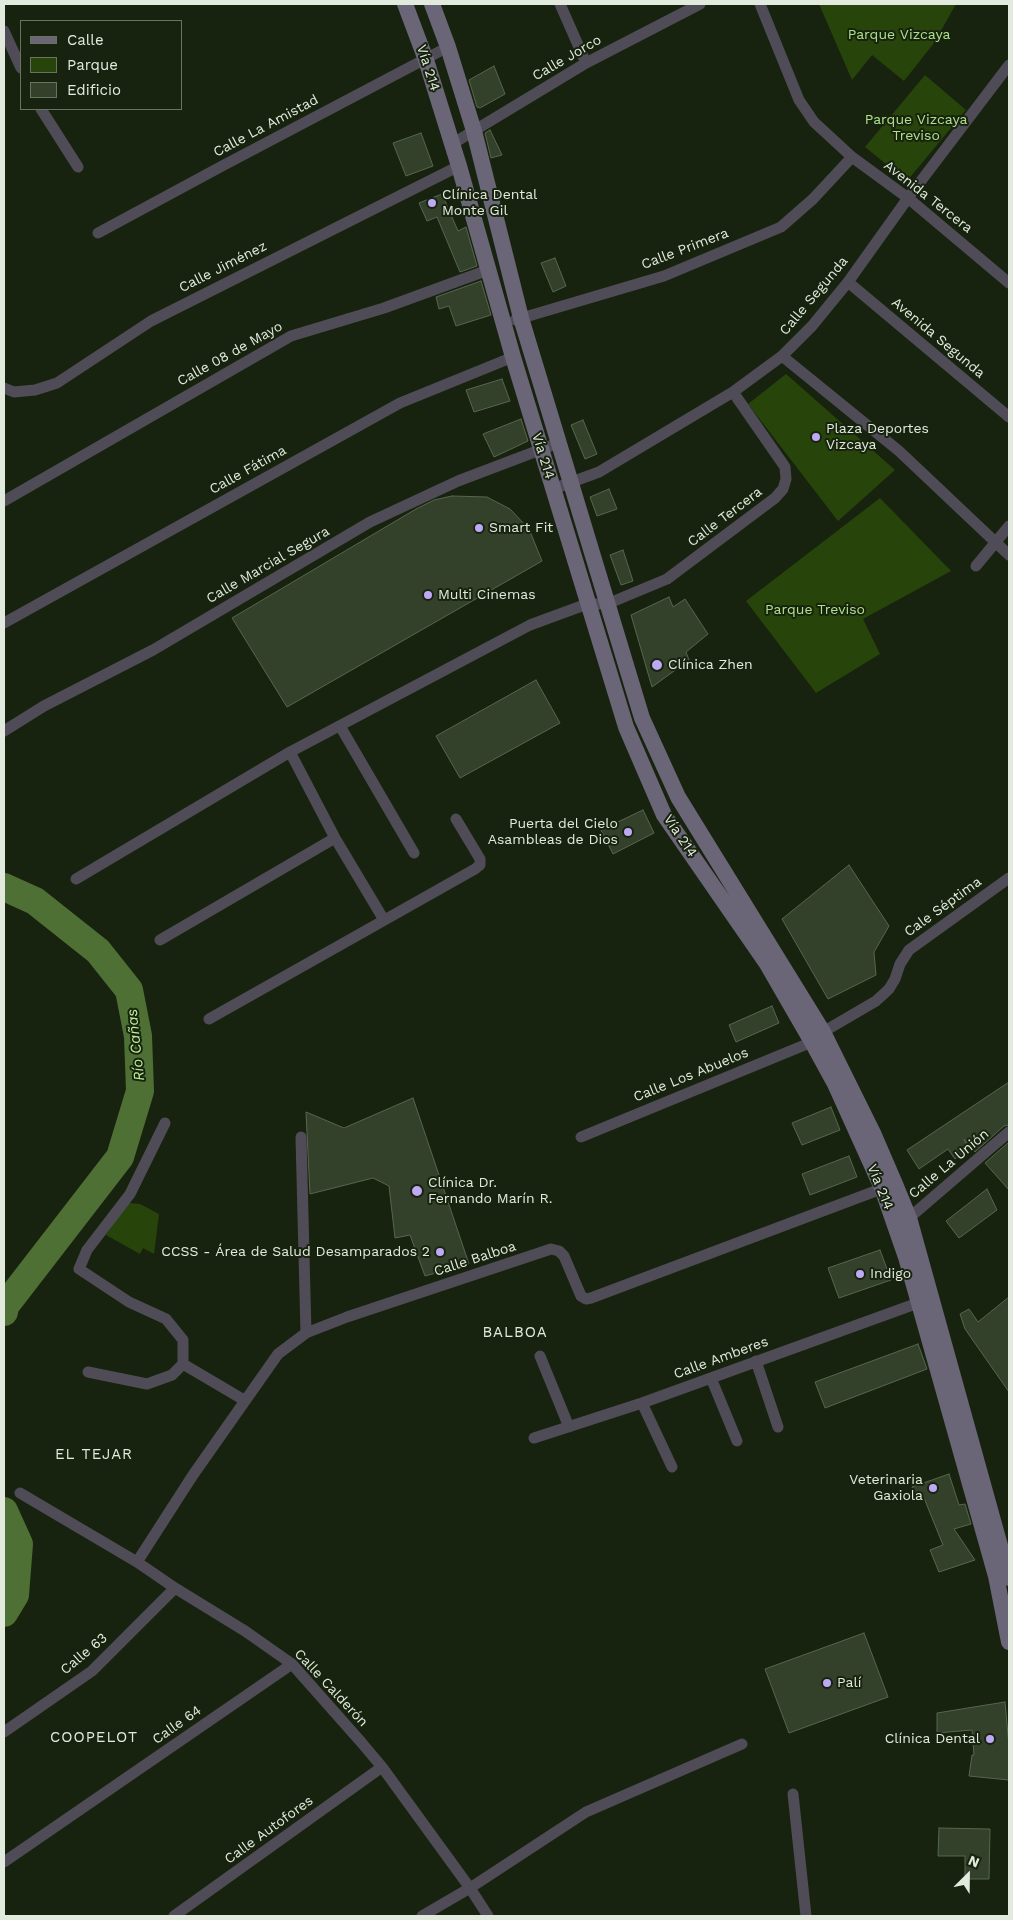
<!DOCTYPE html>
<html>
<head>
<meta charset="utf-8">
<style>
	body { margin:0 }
	#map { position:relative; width:1013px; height:1920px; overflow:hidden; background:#17230e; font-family:"Work Sans",sans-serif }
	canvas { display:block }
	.frame { position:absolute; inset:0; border:5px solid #e2eadd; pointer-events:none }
	.legend { position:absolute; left:20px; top:20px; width:162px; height:90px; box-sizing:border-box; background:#17230e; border:1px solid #687361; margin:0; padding:6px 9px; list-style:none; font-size:15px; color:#e2eadd }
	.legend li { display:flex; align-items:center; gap:10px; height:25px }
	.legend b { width:25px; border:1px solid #687361 }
	.north { position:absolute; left:943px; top:1850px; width:50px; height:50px; -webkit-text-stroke:4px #17230e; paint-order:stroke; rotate:23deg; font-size:14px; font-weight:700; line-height:20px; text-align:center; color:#e2eadd }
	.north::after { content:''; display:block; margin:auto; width:18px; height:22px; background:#e2eadd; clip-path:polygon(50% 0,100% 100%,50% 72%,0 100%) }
</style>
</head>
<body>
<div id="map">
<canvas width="1013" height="1920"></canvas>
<div class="frame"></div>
<ul class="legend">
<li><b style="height:6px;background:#6a6577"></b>Calle</li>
<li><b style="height:14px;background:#27440b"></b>Parque</li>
<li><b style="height:14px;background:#33412a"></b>Edificio</li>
</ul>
<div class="north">N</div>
</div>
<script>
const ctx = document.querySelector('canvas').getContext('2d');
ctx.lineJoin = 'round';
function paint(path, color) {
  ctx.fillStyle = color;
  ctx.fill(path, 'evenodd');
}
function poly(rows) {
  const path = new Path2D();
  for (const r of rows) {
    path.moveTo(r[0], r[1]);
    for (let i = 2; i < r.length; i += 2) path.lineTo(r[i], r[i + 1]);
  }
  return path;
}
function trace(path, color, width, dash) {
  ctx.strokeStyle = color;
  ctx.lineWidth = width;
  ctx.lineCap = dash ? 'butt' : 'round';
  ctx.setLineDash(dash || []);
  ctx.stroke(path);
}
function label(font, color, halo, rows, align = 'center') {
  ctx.font = font + ' "Work Sans",sans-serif';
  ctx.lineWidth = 4;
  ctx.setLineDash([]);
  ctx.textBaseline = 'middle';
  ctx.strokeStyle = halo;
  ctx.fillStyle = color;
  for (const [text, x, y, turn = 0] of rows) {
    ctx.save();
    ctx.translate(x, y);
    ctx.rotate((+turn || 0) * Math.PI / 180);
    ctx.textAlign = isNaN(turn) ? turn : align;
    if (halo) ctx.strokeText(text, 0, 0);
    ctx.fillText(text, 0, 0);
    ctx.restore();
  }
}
paint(poly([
	[819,4,956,4,934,43,904,81,872,55,852,80],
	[925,75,966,110,907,181,865,147],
	[786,374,895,470,838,521,748,404],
	[880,498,951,571,863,619,880,654,816,693,746,601],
	[130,1203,140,1204,159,1214,154,1254,143,1248,140,1254,106,1235,125,1206]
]), '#27440b');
trace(poly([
	[4,887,35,901,98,951,129,990,138,1036,140,1091,120,1157,5,1306,4,1312],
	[4,1511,19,1544,15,1595,4,1613]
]), '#4f7035', 28);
const building = poly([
	[494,66,505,94,480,108,477,107,469,80,494,66],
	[490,130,502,155,491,158,485,133,490,130],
	[421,133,433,166,406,176,393,143,421,133],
	[442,194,458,231,466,227,477,266,460,272,437,217,427,221,419,203,442,194],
	[555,258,566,286,553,292,541,263,555,258],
	[481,281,491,315,456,326,449,306,439,309,436,297,481,281],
	[502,379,510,401,474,412,466,390,502,379],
	[521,419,528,441,494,457,483,434,521,419],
	[583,420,597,454,585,459,571,425,583,420],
	[609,489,617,509,597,516,590,497,609,489],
	[452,496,487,497,510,509,529,529,542,561,287,707,232,618,416,509,434,500,452,496],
	[623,550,633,581,621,585,610,555,623,550],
	[669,597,673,607,685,599,708,634,686,652,689,660,652,687,631,615,669,597],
	[536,680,560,723,460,778,436,736,536,680],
	[643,810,654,833,613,854,601,830,643,810],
	[849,865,889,926,874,952,876,975,828,999,782,919,849,865],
	[772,1006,779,1023,736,1042,729,1025,772,1006],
	[1009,1082,1009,1125,1004,1126,975,1152,964,1139,968,1148,955,1159,948,1149,919,1169,907,1150,1009,1082],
	[413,1098,469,1264,425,1276,410,1235,395,1238,389,1186,373,1178,310,1194,306,1112,344,1128,413,1098],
	[831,1107,840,1130,802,1145,792,1123,831,1107],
	[1009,1142,1009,1190,985,1163,1009,1142],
	[849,1156,857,1177,810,1195,802,1174,849,1156],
	[987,1189,997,1210,959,1238,946,1221,987,1189],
	[880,1250,891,1280,839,1298,828,1268,880,1250],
	[1009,1297,1009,1392,965,1329,960,1314,969,1309,978,1322,1009,1297],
	[918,1344,927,1369,825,1408,815,1382,918,1344],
	[949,1474,959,1505,965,1504,971,1524,954,1529,975,1560,939,1572,930,1550,943,1545,924,1498,917,1501,912,1487,949,1474],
	[864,1633,888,1697,789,1733,765,1669,864,1633],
	[1005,1702,1009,1746,1009,1780,969,1776,972,1755,974,1755,972,1730,937,1733,937,1713,1005,1702],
	[939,1828,990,1829,989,1879,965,1879,965,1856,938,1856,939,1828]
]);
paint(building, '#33412a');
trace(building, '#57664e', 1);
trace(poly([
	[560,4,586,63],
	[760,4,799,100,814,122,852,157,908,198,1009,283],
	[4,31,21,68],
	[41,109,78,167],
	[452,144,586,63,700,4],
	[98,233,224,165,448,47],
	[848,282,1009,417],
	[515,320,664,276,781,227,813,199,852,157],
	[782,356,899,451,1009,555],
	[4,388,14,392,35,390,57,383,151,321,459,166],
	[553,489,599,472,733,392,782,356,812,326,848,282,908,198,1009,65],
	[4,501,291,336,384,308,488,270],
	[976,566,1009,526],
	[4,623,400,403,513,357],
	[340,726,414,853],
	[4,731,44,706,153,650,370,522,458,481,558,443],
	[290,752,335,838,384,920],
	[76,879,290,752,530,625,587,604,607,604,667,579,775,498,783,489,786,479,785,467,733,392],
	[160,940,335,838],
	[209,1019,475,869,480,865,480,859,456,819],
	[165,1123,130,1194,87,1250,79,1269,129,1302,166,1319,183,1340,183,1364,244,1400],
	[301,1137,306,1333],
	[581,1137,812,1042,823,1032,876,1001,889,989,895,979,900,964,909,950,1009,878],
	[909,1218,1009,1132],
	[540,1356,569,1427],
	[756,1361,778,1427],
	[88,1372,147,1384,172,1375,183,1364],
	[711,1378,737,1441],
	[642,1403,672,1467],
	[534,1438,642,1403,918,1303],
	[20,1493,137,1562,175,1588,245,1631,292,1664,361,1742,382,1767,470,1888,488,1916],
	[137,1562,193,1475,278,1354,306,1333,347,1317,551,1249,559,1251,564,1256,581,1296,586,1299,591,1298,889,1186],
	[4,1732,92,1671,175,1588],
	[793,1794,806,1916],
	[4,1862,292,1664],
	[174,1916,382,1767],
	[422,1916,470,1888,586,1812,742,1744]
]), '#4f4c57', 11);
trace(poly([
	[405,4,426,60,459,166,513,357,626,727,664,815,767,964,812,1042,835,1084,882,1188,906,1257,996,1576,1009,1642],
	[432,4,448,47,474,131,521,318,642,718,678,797,823,1032,873,1133,895,1184,909,1218,1009,1578]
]), '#6a6577', 16);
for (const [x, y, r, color] of [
	[432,203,5,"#bea9f5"],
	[816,437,5,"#bea9f5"],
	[479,528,5,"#bea9f5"],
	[428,595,5,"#bea9f5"],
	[657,665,6,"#bea9f5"],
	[628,832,5,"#bea9f5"],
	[417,1191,6,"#bea9f5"],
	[440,1252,5,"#bea9f5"],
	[860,1274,5,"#bea9f5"],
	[933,1488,5,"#bea9f5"],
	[827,1683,5,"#bea9f5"],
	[990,1739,5,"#bea9f5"]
]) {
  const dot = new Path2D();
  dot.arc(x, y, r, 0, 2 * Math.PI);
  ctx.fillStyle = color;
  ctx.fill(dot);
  trace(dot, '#17230e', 2);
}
label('14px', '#afe18c', '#17230e', [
	["Parque Vizcaya",899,35],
	["Parque Vizcaya",916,120],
	["Treviso",916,136],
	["Parque Treviso",815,610]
]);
label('14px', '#e2eadd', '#17230e', [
	["Calle Jorco",567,58,-30],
	["Vía 214",428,68,72],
	["Calle La Amistad",266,126,-28],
	["Avenida Tercera",928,197,38],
	["Calle Primera",685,249,-21],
	["Calle Jiménez",223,267,-27],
	["Calle Segunda",814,296,-50],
	["Avenida Segunda",938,338,40],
	["Calle 08 de Mayo",230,354,-29],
	["Vía 214",543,456,73],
	["Calle Fátima",248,470,-29],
	["Calle Tercera",725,517,-37],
	["Calle Marcial Segura",268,565,-30],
	["Vía 214",680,836,56],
	["Cale Séptima",943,907,-36],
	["Calle Los Abuelos",691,1075,-22],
	["Calle La Unión",949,1164,-40],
	["Vía 214",880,1187,68],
	["Calle Balboa",475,1259,-18],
	["Calle Amberes",721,1358,-20],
	["Calle 63",84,1654,-40],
	["Calle Calderón",331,1688,47],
	["Calle 64",177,1725,-35],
	["Calle Autofores",269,1830,-36]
]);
label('14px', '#e2eadd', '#17230e', [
	["Clínica Dental",442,195],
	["Monte Gil",442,211],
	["Plaza Deportes",826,429],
	["Vizcaya",826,445],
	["Smart Fit",489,528],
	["Multi Cinemas",438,595],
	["Clínica Zhen",668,665],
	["Puerta del Cielo",618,824,"right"],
	["Asambleas de Dios",618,840,"right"],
	["Clínica Dr.",428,1183],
	["Fernando Marín R.",428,1199],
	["CCSS - Área de Salud Desamparados 2",430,1252,"right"],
	["Indigo",870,1274],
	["Veterinaria",923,1480,"right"],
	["Gaxiola",923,1496,"right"],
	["Palí",837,1683],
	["Clínica Dental",980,1739,"right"]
], 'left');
label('italic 15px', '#bff19b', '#17230e', [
	["Río Cañas",136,1045,-96]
]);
ctx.letterSpacing = '1px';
label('15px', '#e2eadd', '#17230e', [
	["BALBOA",515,1333],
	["EL TEJAR",94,1455],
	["COOPELOT",94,1738]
]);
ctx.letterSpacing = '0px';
</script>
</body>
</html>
